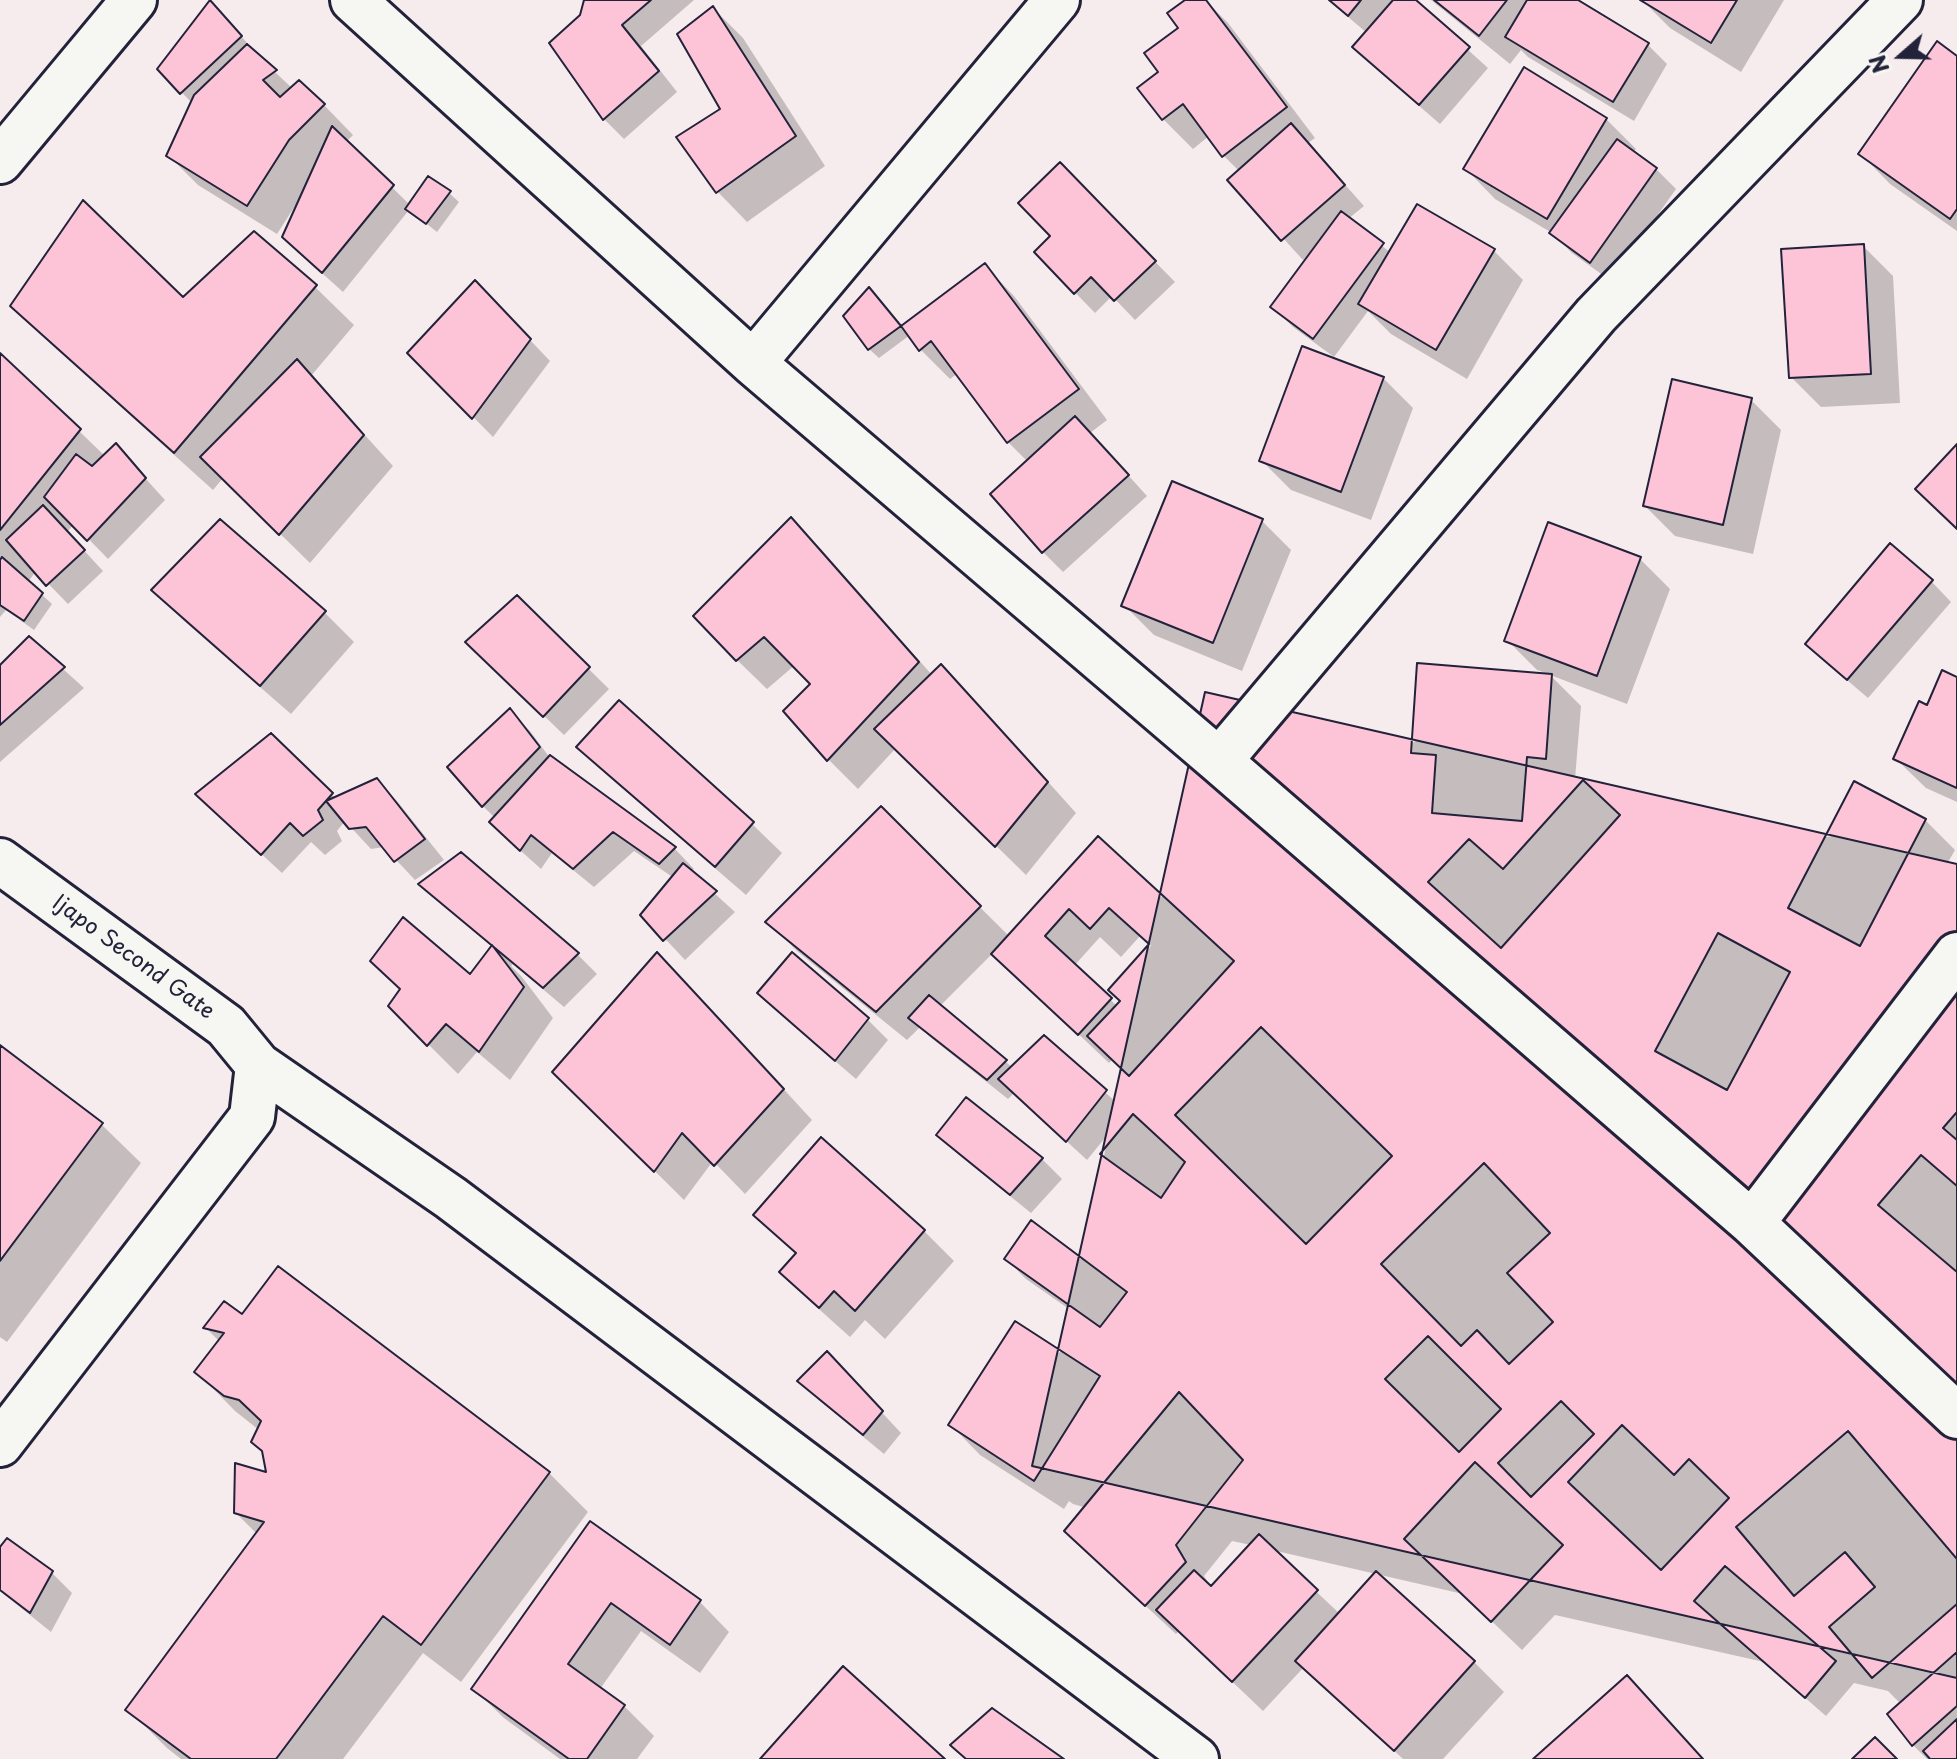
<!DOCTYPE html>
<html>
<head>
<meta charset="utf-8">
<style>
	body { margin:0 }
	#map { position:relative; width:1957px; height:1759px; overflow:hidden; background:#f7eced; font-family:"Playpen Sans",sans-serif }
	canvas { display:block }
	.north { position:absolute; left:1861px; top:16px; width:80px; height:80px; -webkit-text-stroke:6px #f6f6f2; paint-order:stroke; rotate:250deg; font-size:22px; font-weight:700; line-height:32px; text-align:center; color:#22223b }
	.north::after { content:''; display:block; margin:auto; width:28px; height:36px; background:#22223b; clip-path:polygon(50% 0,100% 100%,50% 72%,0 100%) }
</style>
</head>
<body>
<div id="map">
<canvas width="1957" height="1759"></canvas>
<div class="north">N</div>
</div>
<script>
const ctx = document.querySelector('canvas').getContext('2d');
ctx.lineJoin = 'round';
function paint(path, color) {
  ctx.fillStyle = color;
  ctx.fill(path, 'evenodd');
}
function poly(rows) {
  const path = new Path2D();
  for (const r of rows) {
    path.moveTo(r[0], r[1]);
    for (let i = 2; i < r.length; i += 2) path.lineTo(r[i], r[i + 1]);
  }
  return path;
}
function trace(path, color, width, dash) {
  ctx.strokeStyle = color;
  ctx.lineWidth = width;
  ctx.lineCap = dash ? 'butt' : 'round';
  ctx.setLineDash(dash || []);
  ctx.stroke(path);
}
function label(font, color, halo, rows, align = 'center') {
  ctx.font = font + ' "Playpen Sans",sans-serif';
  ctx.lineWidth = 6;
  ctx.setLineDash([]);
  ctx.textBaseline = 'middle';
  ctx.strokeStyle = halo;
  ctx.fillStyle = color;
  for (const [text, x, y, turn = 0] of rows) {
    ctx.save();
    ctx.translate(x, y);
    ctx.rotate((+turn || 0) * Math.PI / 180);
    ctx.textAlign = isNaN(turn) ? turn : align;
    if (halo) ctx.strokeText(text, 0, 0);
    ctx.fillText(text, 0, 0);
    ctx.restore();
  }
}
paint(poly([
	[586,0,694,0,641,46,677,92,624,139,604,119,552,43,582,16],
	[1188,0,1205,0,1228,23,1315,138,1308,143,1364,206,1348,219,1391,253,1493,250,1523,280,1467,379,1391,334,1368,311,1334,357,1293,327,1273,307,1310,253,1303,260,1230,180,1240,172,1224,156,1209,136,1193,149,1163,119,1140,88,1160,72,1181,28],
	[1328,0,1413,0,1488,68,1440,124,1374,67,1355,47,1367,33],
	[1431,0,1574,0,1647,44,1667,64,1634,121,1528,57,1521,50,1510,64],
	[1642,0,1784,0,1741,72,1670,28],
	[713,8,743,38,825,166,747,222,718,192,679,137,722,109],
	[230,23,260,58,292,88,324,105,353,135,346,142,410,205,449,193,459,202,437,232,409,210,343,292,304,257,298,207,295,206,277,234,198,185,168,155,192,103,159,69],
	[1957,58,1957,231,1890,184,1861,154],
	[1606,119,1636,149,1633,153,1656,169,1676,189,1611,281,1572,253,1552,233,1495,199,1466,169],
	[1060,165,1175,282,1135,320,1112,296,1095,313,1036,252,1053,236],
	[1863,246,1893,276,1900,403,1821,407,1791,377],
	[985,266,1014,296,1107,420,1090,433,1147,496,1063,572,1043,552,1028,462,1008,442,958,373,950,379,920,349,910,335,879,358,869,349,878,299,902,327],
	[315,287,354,325,311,376,393,466,310,563,223,478,213,490,51,344,12,306,183,300],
	[495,303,550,361,493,437,410,353],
	[0,355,105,456,116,446,165,500,108,559,74,524,67,532,103,571,68,604,36,571,28,582,52,604,34,630,6,610,0,617],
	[1383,378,1413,408,1371,520,1291,490,1261,460],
	[1751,400,1781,430,1753,554,1675,536,1645,506],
	[791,519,821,549,932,675,941,667,971,696,1076,813,1026,875,896,748,858,789,828,759,813,684,795,665,767,689,737,660],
	[1261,520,1291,550,1242,671,1154,635,1124,605],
	[1640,559,1670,589,1627,704,1550,675,1581,706,1575,779,1827,837,1925,820,1955,850,1947,864,1957,867,1957,1759,1927,1759,1913,1745,1890,1714,1901,1704,1888,1691,1854,1683,1826,1716,1764,1662,1555,1615,1522,1650,1463,1594,1272,1550,1340,1614,1474,1662,1504,1692,1443,1759,1403,1759,1304,1667,1263,1711,1179,1631,1176,1634,1097,1561,1087,1508,1073,1504,1069,1501,1064,1509,980,1455,951,1425,1060,1352,1069,1309,1026,1279,1006,1259,1081,1259,1109,1133,1087,1160,1014,1093,1008,1099,930,1037,920,1027,907,1040,797,951,768,922,881,809,1009,936,1098,838,1161,897,1414,742,1548,674,1537,670,1507,640],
	[1140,936,1151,945,1117,1006,1074,966,1100,937,1121,957],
	[993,953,1109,1063,1113,1059,1123,1069,1116,1102,1044,1038,1013,1068,940,1006],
	[1232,1541,1251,1545,1212,1588,1204,1576],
	[1932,582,1951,602,1868,698,1827,663,1807,643],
	[154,590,324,612,354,642,291,714,183,620],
	[517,598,609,689,564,735,488,662],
	[29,638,84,688,0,762,0,664,2,666],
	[1957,679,1957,802,1926,788,1896,759,1928,708],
	[510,711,530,731,550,758,675,849,694,869,691,872,735,912,685,960,643,915,674,878,634,851,594,887,552,853,541,869,511,842,495,818,483,806],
	[271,735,336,799,377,781,397,801,444,860,415,880,384,847,371,849,345,821,337,831,342,841,325,855,311,842,282,873,218,814],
	[579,747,752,824,782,853,746,895,608,776],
	[422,884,577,954,597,974,564,1007,513,964,511,966,522,977,553,1018,510,1080,477,1052,458,1074,390,1006,470,977,493,947,441,904],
	[792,955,868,1020,888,1040,856,1079,779,1013,759,993],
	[687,984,812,1120,745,1194,713,1161,684,1200,555,1072],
	[0,1048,102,1125,141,1163,7,1342,0,1337],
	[939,1135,1042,1159,1062,1179,1031,1213,959,1155],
	[822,1140,924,1231,954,1261,885,1339,865,1320,850,1337,811,1302,782,1272,797,1255,756,1215],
	[243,1317,549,1473,588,1512,461,1682,423,1653,343,1759,181,1759,167,1748,128,1709,258,1535,236,1513,269,1475,259,1430,235,1411,197,1372,220,1342,206,1328],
	[846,1374,901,1433,884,1454,820,1401,800,1381],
	[591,1524,700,1602,729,1632,700,1673,641,1631,600,1689,624,1706,654,1736,637,1759,560,1759,504,1718,474,1689],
	[7,1541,52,1573,72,1593,51,1632,0,1591,0,1551],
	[1627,1677,1657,1707,1703,1759,1536,1759]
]), '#0003');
const building = poly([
	[210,0,242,36,180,94,157,69,210,0],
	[584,0,651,0,622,25,659,71,603,120,549,43,580,15,584,0],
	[1185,0,1206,0,1287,107,1222,157,1183,104,1162,120,1137,88,1158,72,1144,53,1178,28,1167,13,1185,0],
	[1329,0,1361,0,1348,16,1329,0],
	[1393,0,1416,0,1470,47,1419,105,1352,47,1393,0],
	[1434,0,1507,0,1479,36,1434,0],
	[1527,0,1578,0,1649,43,1613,102,1505,37,1527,0],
	[1640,0,1737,0,1711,43,1640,0],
	[713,6,796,136,716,193,676,137,720,109,677,34,713,6],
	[1937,41,1957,56,1957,209,1950,219,1858,154,1937,41],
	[247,44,277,70,263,80,280,97,299,80,325,104,289,140,247,206,166,156,194,95,247,44],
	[1524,67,1607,118,1547,219,1463,169,1524,67],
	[1291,123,1345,185,1281,241,1227,180,1291,123],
	[332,126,394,185,322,273,282,237,332,126],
	[1617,139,1657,168,1590,263,1549,233,1617,139],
	[1060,162,1156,261,1114,301,1091,277,1074,294,1034,252,1050,236,1018,203,1060,162],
	[428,176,451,191,426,224,405,209,428,176],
	[83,200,183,297,254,231,317,285,174,453,10,306,83,200],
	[1417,204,1495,249,1436,350,1358,304,1417,204],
	[1341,211,1384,243,1313,339,1270,307,1341,211],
	[1864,244,1871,374,1789,378,1781,249,1864,244],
	[985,263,1079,389,1007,443,931,341,919,351,901,326,985,263],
	[475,280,531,339,472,419,407,353,475,280],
	[869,287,901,326,868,350,843,316,869,287],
	[1302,346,1384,377,1341,492,1259,461,1302,346],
	[0,353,81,429,0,530,0,353],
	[297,359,364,435,279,535,200,457,297,359],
	[1672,379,1752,398,1723,525,1643,506,1672,379],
	[1075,416,1129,475,1042,553,990,494,1075,416],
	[116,443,146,478,87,541,44,497,76,454,92,466,116,443],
	[1957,444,1957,529,1915,489,1957,444],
	[1172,481,1263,519,1213,643,1121,606,1172,481],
	[43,505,85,550,46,586,6,540,43,505],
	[791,517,919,662,827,761,783,711,810,684,764,637,736,661,693,616,791,517],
	[220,519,326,611,260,686,151,590,220,519],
	[1548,522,1641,557,1597,676,1504,641,1548,522],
	[1890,543,1933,580,1847,680,1805,644,1890,543],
	[2,557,43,593,24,621,0,605,0,560,2,557],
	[517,595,590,667,543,717,465,642,517,595],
	[29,636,65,667,0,725,0,665,29,636],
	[1417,663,1552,674,1546,759,1527,757,1522,821,1432,813,1436,755,1411,753,1417,663],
	[941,664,1048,782,995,847,874,729,941,664],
	[1942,670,1957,677,1957,788,1893,759,1919,701,1927,705,1942,670],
	[1205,692,1957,864,1957,1678,1032,1466,1205,692],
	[619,700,754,822,715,867,576,747,619,700],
	[510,708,540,747,482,807,447,767,510,708],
	[271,733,333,793,318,810,323,820,303,836,290,823,261,855,195,794,271,733],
	[550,755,676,847,659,864,613,832,573,869,531,835,520,851,489,822,550,755],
	[377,778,425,839,394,862,366,827,349,829,326,801,377,778],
	[1583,780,1620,815,1501,948,1428,882,1469,839,1503,869,1583,780],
	[1854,781,1926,819,1860,946,1788,908,1854,781],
	[881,806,981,906,876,1012,765,922,881,806],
	[1098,836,1234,961,1129,1076,1087,1036,1120,1001,1108,990,1149,944,1109,908,1090,929,1069,909,1045,936,1112,998,1078,1035,991,954,1098,836],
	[461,852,579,953,543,988,418,884,461,852],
	[683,863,717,891,663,941,640,915,683,863],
	[403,917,470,974,492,945,524,987,479,1052,446,1024,427,1046,388,1006,400,989,370,961,403,917],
	[1718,933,1790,972,1727,1090,1655,1051,1718,933],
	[657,952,784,1089,714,1166,682,1133,654,1172,552,1072,657,952],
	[792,952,869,1018,835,1061,757,993,792,952],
	[929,995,1007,1060,987,1080,908,1018,929,995],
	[1261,1027,1392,1156,1306,1244,1175,1115,1261,1027],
	[1044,1035,1107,1090,1066,1142,998,1079,1044,1035],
	[0,1045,103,1123,0,1261,0,1045],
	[966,1097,1043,1158,1010,1195,936,1135,966,1097],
	[1957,1112,1957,1140,1943,1128,1957,1112],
	[1133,1114,1185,1162,1161,1198,1100,1154,1133,1114],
	[821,1137,925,1230,855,1311,834,1291,819,1308,779,1272,796,1253,753,1215,821,1137],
	[1921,1155,1957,1186,1957,1272,1878,1205,1921,1155],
	[1484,1163,1550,1233,1507,1273,1553,1322,1509,1364,1477,1330,1461,1346,1381,1264,1484,1163],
	[1031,1220,1127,1292,1100,1327,1004,1259,1031,1220],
	[278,1266,550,1472,421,1645,383,1616,276,1759,191,1759,125,1710,264,1522,234,1513,235,1463,266,1472,262,1451,251,1442,261,1421,239,1400,224,1396,194,1372,224,1333,203,1328,224,1301,242,1314,278,1266],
	[1015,1321,1100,1376,1034,1481,948,1425,1015,1321],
	[1428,1336,1501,1409,1459,1452,1385,1379,1428,1336],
	[827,1351,883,1411,863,1435,797,1381,827,1351],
	[1179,1392,1243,1460,1176,1545,1186,1562,1145,1606,1064,1531,1179,1392],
	[1561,1401,1594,1434,1531,1497,1498,1463,1561,1401],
	[1622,1425,1674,1475,1689,1459,1729,1498,1661,1570,1568,1482,1622,1425],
	[1848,1431,1957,1559,1957,1604,1872,1678,1829,1627,1875,1587,1845,1552,1794,1596,1736,1527,1848,1431],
	[1475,1462,1563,1545,1491,1622,1404,1539,1475,1462],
	[590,1521,701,1600,670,1645,611,1603,568,1664,625,1705,587,1759,569,1759,471,1689,590,1521],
	[1259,1534,1318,1590,1232,1682,1156,1610,1194,1570,1211,1586,1259,1534],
	[7,1538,53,1571,30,1613,0,1590,0,1547,7,1538],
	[1725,1566,1836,1661,1805,1698,1694,1601,1725,1566],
	[1376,1571,1475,1661,1394,1751,1295,1661,1376,1571],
	[1957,1652,1957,1706,1912,1746,1887,1714,1957,1652],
	[843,1666,945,1759,760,1759,843,1666],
	[1627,1675,1703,1759,1533,1759,1627,1675],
	[992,1708,1064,1759,966,1759,950,1745,992,1708],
	[1957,1719,1957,1759,1930,1759,1923,1751,1957,1719],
	[1875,1737,1897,1759,1852,1759,1875,1737]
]);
paint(building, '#fdc4d7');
trace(building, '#22223b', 2);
const minor = poly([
	[353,0,753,363,1219,761,1752,1223,1957,1416],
	[0,161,134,0],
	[753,363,1057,0],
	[1219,761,1596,315,1900,0],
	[0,861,226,1026,258,1065,451,1198,1196,1759],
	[1752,1223,1957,955],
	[0,1444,252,1117,258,1065]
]);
trace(minor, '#22223b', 50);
trace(minor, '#f6f6f2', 44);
label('22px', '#22223b', '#f6f6f2', [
	["Ijapo Second Gate",133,958,36]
]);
</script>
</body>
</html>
